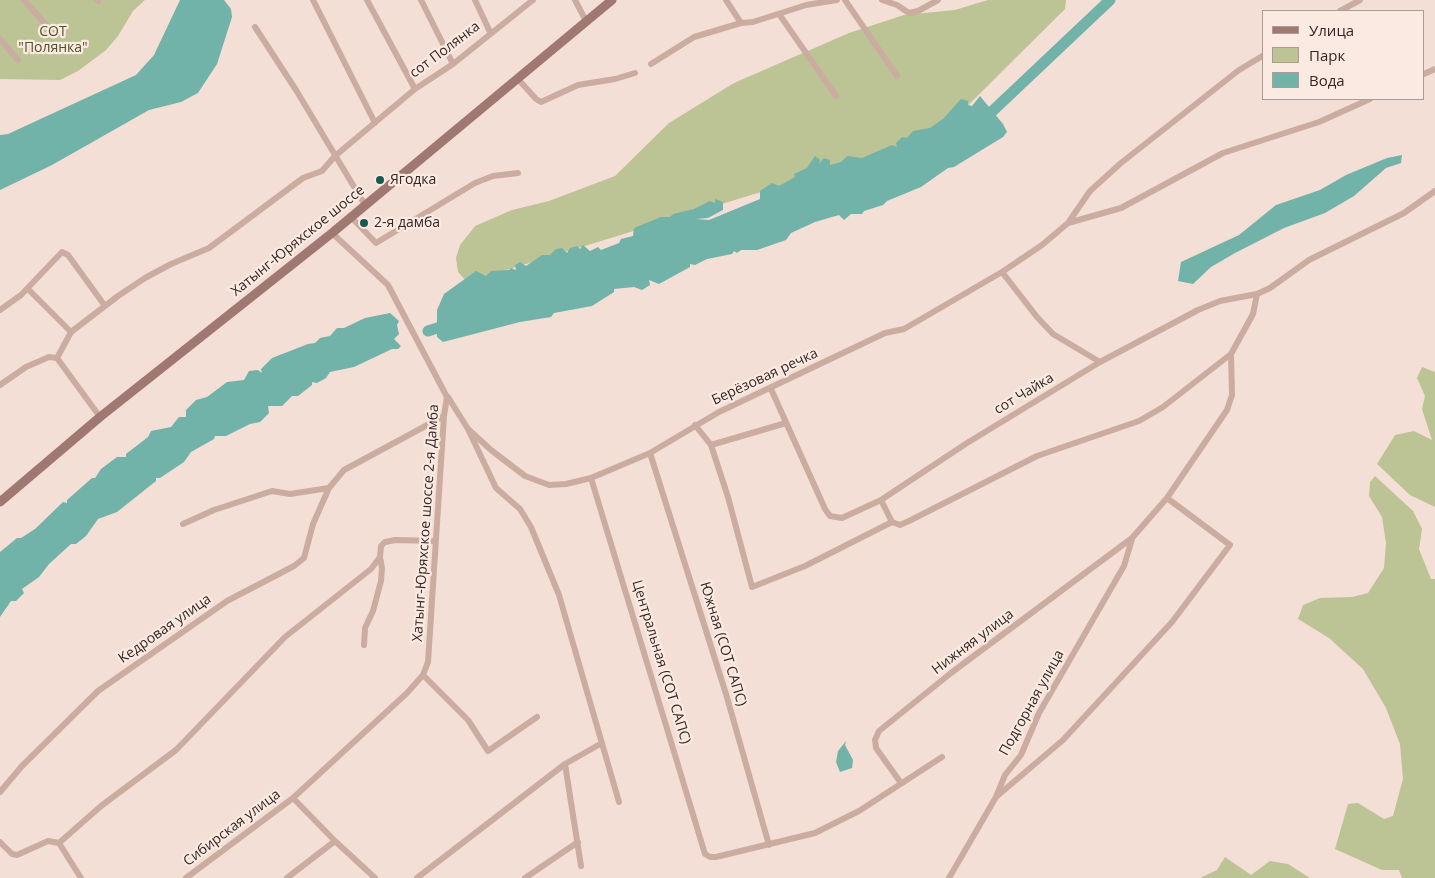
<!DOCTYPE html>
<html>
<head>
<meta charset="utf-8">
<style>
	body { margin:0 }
	#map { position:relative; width:1435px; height:878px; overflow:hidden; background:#f3dfd5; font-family:"Open Sans",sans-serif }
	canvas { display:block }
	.legend { position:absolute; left:1262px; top:10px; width:162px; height:90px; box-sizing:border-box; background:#faeae1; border:1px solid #ab9c95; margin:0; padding:6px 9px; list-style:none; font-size:15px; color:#342624 }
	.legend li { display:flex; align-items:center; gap:10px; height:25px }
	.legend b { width:25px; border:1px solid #ab9c95 }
</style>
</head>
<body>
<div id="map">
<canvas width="1435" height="878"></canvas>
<ul class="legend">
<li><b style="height:6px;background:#9f7971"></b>Улица</li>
<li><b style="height:14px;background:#bcc394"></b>Парк</li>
<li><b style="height:14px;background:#71b2a9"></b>Вода</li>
</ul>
</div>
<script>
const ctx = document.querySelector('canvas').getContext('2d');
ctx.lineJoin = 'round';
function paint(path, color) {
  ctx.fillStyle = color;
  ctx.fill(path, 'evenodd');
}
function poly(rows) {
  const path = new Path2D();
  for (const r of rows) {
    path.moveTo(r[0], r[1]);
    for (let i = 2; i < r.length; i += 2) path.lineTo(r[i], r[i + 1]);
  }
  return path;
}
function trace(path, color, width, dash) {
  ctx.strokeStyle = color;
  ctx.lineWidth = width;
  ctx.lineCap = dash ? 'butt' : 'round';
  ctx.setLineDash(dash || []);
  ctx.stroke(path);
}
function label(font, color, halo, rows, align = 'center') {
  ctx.font = font + ' "Open Sans",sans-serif';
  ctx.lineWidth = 4.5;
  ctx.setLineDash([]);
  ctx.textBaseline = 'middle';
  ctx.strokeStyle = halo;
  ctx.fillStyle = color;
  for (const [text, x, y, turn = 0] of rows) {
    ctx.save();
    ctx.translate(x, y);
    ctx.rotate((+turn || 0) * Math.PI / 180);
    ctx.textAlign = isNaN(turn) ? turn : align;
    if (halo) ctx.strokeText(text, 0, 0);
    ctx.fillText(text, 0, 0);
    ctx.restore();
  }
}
paint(poly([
	[0,0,145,0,133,11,118,36,106,50,78,71,60,80,0,79],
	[988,0,1066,0,1065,9,934,139,467,282,458,272,456,258,460,245,475,226,512,210,549,201,615,176,669,123,734,83,849,33,904,15,955,10],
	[1422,367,1435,372,1435,507,1410,495,1377,464,1395,435,1414,431,1432,440,1422,409,1425,396,1417,378],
	[1375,476,1413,511,1422,529,1419,549,1431,579,1435,579,1435,878,1402,878,1399,870,1382,870,1335,849,1348,804,1358,803,1384,819,1393,816,1403,779,1400,744,1386,708,1363,669,1329,638,1298,619,1303,605,1320,598,1352,597,1368,593,1384,568,1386,543,1382,517,1369,496,1370,482],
	[1225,857,1251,875,1270,861,1288,864,1310,878,1200,878,1217,870]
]), '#bcc394');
paint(poly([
	[180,0,224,0,231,9,232,17,217,64,198,93,181,102,149,110,52,165,0,190,0,135,8,134,136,75,154,55],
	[980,96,1003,124,1007,132,1003,137,954,167,948,168,921,187,887,201,883,205,864,211,862,214,851,214,844,220,839,215,815,222,791,233,786,240,757,250,741,250,737,253,734,251,732,254,707,259,695,265,690,264,690,267,659,284,649,280,650,285,642,290,634,287,614,289,614,292,592,306,554,313,551,317,520,322,443,342,437,337,437,310,444,294,476,271,486,276,491,271,509,270,511,268,516,270,515,265,520,262,526,266,542,255,550,255,556,249,562,248,567,253,570,248,577,246,580,249,583,245,590,251,598,247,601,250,619,243,621,239,633,236,634,228,661,217,670,217,673,214,694,209,710,201,715,203,715,199,723,202,723,210,708,218,696,219,709,220,760,199,760,191,772,183,779,186,795,177,794,174,807,168,815,156,820,160,819,164,824,158,830,160,830,165,841,162,847,156,862,158,892,145,897,147,896,143,902,137,907,138,913,131,930,128,944,118,961,99,968,101,968,105,972,106],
	[1402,155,1401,163,1386,168,1354,196,1325,213,1284,228,1235,253,1211,267,1193,284,1178,281,1181,262,1239,235,1276,205,1320,190,1346,175,1387,158],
	[390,313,399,321,397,325,399,334,394,339,401,346,398,349,392,349,354,367,330,372,326,378,317,383,312,382,312,385,298,396,292,396,282,406,268,406,269,413,260,422,250,424,226,436,215,436,214,439,191,452,184,462,160,478,156,478,156,481,117,512,98,519,86,536,76,544,71,544,49,564,39,577,22,589,24,593,16,601,11,601,0,617,0,552,17,538,21,538,35,529,63,502,67,503,67,500,92,478,95,478,101,469,117,457,126,457,126,454,148,437,151,431,171,427,179,417,186,417,186,410,196,400,207,397,227,382,244,380,249,371,258,370,262,373,261,369,272,358,308,344,315,343,320,338,330,336,337,328,344,328,365,318],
	[846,741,845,745,853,760,852,768,840,772,836,762,838,751]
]), '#71b2a9');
trace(poly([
	[982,121,1110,0],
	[428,331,450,324]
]), '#71b2a9', 11);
trace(poly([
	[24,0,53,33],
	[97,0,98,1],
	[313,0,375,123],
	[367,0,415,89],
	[421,0,453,64],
	[475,0,490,32],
	[575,0,586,21],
	[726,0,741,23,753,22,806,5,837,0],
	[845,0,897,76],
	[882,0,897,5,909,13,918,11,938,0],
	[1340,11,1360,0],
	[779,14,836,96],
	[255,27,296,90,365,205],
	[0,39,18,60],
	[651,64,694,37,741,23],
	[1424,74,1435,69],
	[517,78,536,99,541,102,578,85,615,79,635,73],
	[351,217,376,243,475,183,493,176,518,173],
	[1068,223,1121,208,1223,153,1319,122,1370,99],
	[1002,272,1037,317,1053,334,1100,362],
	[28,289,71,332],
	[0,310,21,295,62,252,68,255,105,306],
	[0,385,26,367,49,357,57,358],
	[771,389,825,509,830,516,842,518,881,500,967,443,1100,362,1198,310,1220,301,1257,294,1270,288,1309,260,1404,213,1435,191],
	[448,397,468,429,496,488,520,509,531,527,559,595,619,802],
	[100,417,57,358,71,332,118,296,145,278,171,264,209,248,303,178,322,171,335,156,415,89,453,64,533,0],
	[695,425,711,445,728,497,752,587,805,566,892,522,900,525,909,521,1037,456,1139,421,1163,407,1231,354],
	[468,429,491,450,525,476,549,485,566,484,591,478,650,453,719,412,885,333,904,329,1002,272,1042,245,1068,223,1090,191,1121,163,1239,70,1264,55],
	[711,445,786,423],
	[650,453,726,694,769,845],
	[591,478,705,854,710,857,716,857,815,833,859,811,942,757],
	[881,500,892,522],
	[183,524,214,510,272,491,290,494,329,488,344,470,444,416],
	[364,645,365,628,373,611,381,581,382,568,380,557],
	[423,675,468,720,488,751,537,717],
	[565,764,581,866],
	[901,783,876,748,875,740,879,731,951,673,1132,538,1167,498,1227,410,1232,395,1231,354,1253,314,1257,294],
	[0,792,22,766,98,691,227,601,294,566,304,558,313,524,329,488],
	[996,797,1063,740,1172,622,1230,545,1167,498],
	[293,798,335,841,375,878],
	[0,842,12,854,17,855,48,841,59,843,101,806,176,750,285,637,371,569,380,557,381,546,385,542,395,540,436,541],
	[59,843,81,878],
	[186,878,293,798,407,693,423,675,428,662,444,416,447,397,388,285,332,233],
	[287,878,335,841],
	[417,878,565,764,602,743],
	[525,878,578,842],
	[949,878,996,797,1005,775,1021,755,1039,713,1124,566,1132,539]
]), '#cbaca0', 6);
trace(poly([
	[0,502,100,417,332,233,612,0]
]), '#9f7971', 9);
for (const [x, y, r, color] of [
	[380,180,5,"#165951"],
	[364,223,5,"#165951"]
]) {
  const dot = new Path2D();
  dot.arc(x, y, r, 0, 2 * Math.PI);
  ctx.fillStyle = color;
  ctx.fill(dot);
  trace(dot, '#faeae1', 2);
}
label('14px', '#4c5526', '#faeae1', [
	["СОТ",53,32],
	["\"Полянка\"",53,48]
]);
label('14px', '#342624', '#faeae1', [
	["сот Полянка",445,50,-37],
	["Хатынг-Юряхское шоссе",298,241,-39],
	["Берёзовая речка",765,377,-25],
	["сот Чайка",1024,394,-31],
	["Хатынг-Юряхское шоссе 2-я Дамба",426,523,-86],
	["Кедровая улица",165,629,-35],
	["Нижняя улица",973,642,-37],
	["Южная (СОТ САПС)",723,644,73],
	["Центральная (СОТ САПС)",661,662,73],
	["Подгорная улица",1032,703,-61],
	["Сибирская улица",232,828,-37]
]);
label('14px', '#342624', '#faeae1', [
	["Ягодка",390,180],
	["2-я дамба",374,223]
], 'left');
</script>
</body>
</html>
